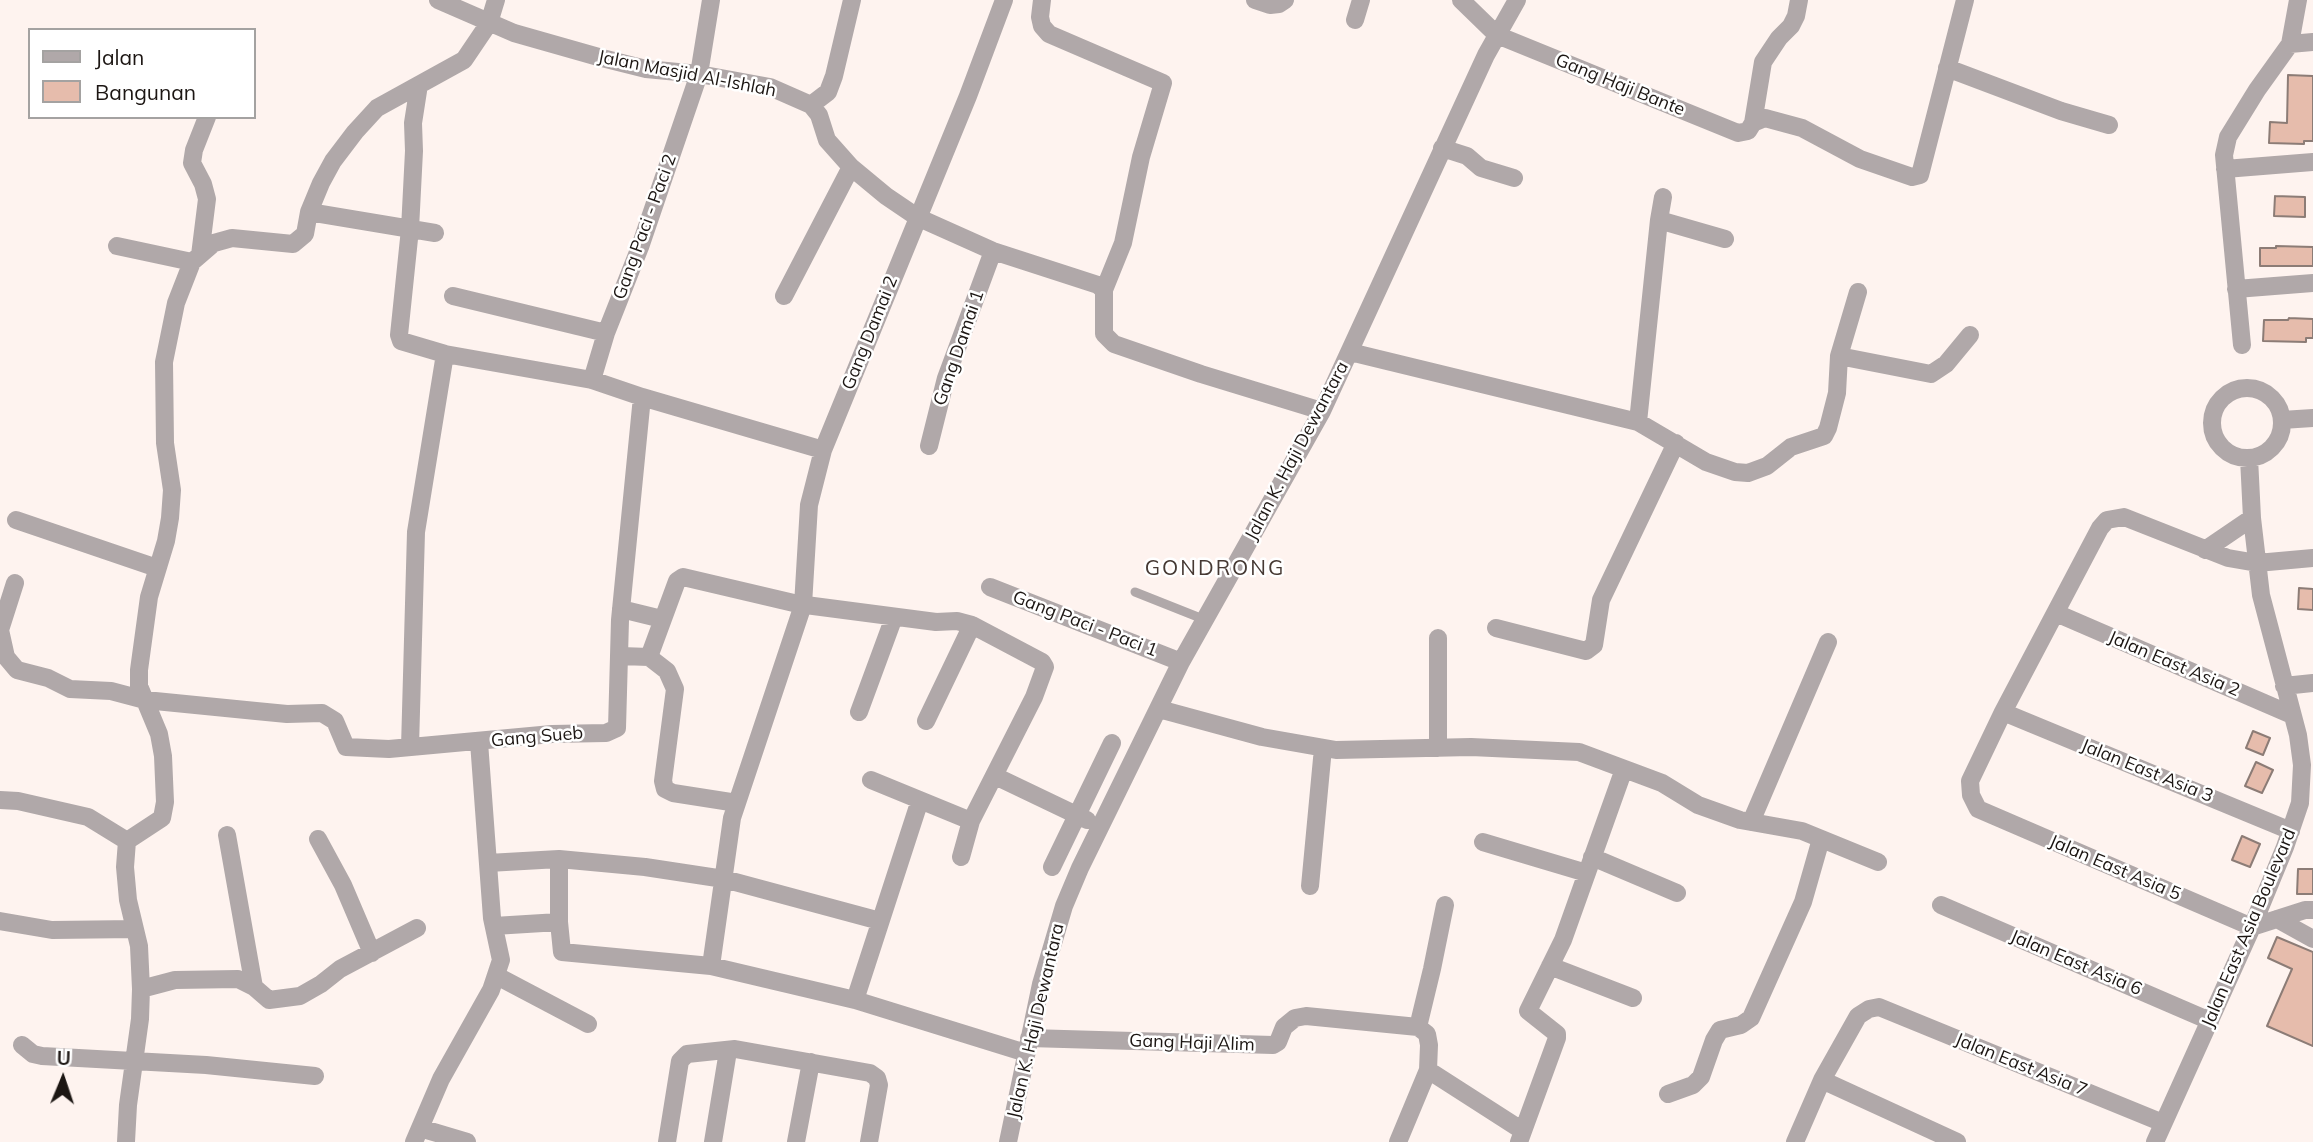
<!DOCTYPE html>
<html>
<head>
<meta charset="utf-8">
<style>
	body { margin:0 }
	#map { position:relative; width:2313px; height:1142px; overflow:hidden; background:#fef3ef; font-family:Mulish,sans-serif }
	canvas { display:block }
	.legend { position:absolute; left:28px; top:28px; width:228px; height:91px; box-sizing:border-box; background:#fff; border:2px solid #a4a2a1; margin:0; padding:9px 12px; list-style:none; font-size:21px; color:#1c1613 }
	.legend li { display:flex; align-items:center; gap:14px; height:35px }
	.legend b { width:35px; border:2px solid #a4a2a1 }
	.north { position:absolute; left:28px; top:1044px; width:70px; height:70px; -webkit-text-stroke:5px #fff; paint-order:stroke; rotate:2deg; font-size:19px; font-weight:700; line-height:28px; text-align:center; color:#1c1613 }
	.north::after { content:''; display:block; margin:auto; width:24px; height:32px; background:#1c1613; clip-path:polygon(50% 0,100% 100%,50% 72%,0 100%) }
</style>
</head>
<body>
<div id="map">
<canvas width="2313" height="1142"></canvas>
<ul class="legend">
<li><b style="height:9px;background:#b0a8a9"></b>Jalan</li>
<li><b style="height:19px;background:#e6bcac"></b>Bangunan</li>
</ul>
<div class="north">U</div>
</div>
<script>
const ctx = document.querySelector('canvas').getContext('2d');
ctx.lineJoin = 'round';
function paint(path, color) {
  ctx.fillStyle = color;
  ctx.fill(path, 'evenodd');
}
function poly(rows) {
  const path = new Path2D();
  for (const r of rows) {
    if (r.length === 3) {
      path.moveTo(r[0] + r[2], r[1]);
      path.arc(r[0], r[1], r[2], 0, 2 * Math.PI);
      continue;
    }
    path.moveTo(r[0], r[1]);
    for (let i = 2; i < r.length; i += 2) path.lineTo(r[i], r[i + 1]);
  }
  return path;
}
function trace(path, color, width, dash) {
  ctx.strokeStyle = color;
  ctx.lineWidth = width;
  ctx.lineCap = dash ? 'butt' : 'round';
  ctx.setLineDash(dash || []);
  ctx.stroke(path);
}
function label(font, color, halo, rows, align = 'center') {
  ctx.font = font + ' Mulish,sans-serif';
  ctx.lineWidth = 5;
  ctx.setLineDash([]);
  ctx.textBaseline = 'middle';
  ctx.strokeStyle = halo;
  ctx.fillStyle = color;
  for (const [text, x, y, turn = 0] of rows) {
    ctx.save();
    ctx.translate(x, y);
    ctx.rotate((+turn || 0) * Math.PI / 180);
    ctx.textAlign = isNaN(turn) ? turn : align;
    if (halo) ctx.strokeText(text, 0, 0);
    ctx.fillText(text, 0, 0);
    ctx.restore();
  }
}
const building = poly([
	[2288,75,2313,76,2313,141,2304,141,2304,144,2269,143,2270,122,2287,123,2288,75],
	[2275,196,2305,197,2305,217,2274,216,2275,196],
	[2276,246,2313,247,2313,266,2260,266,2260,248,2276,248,2276,246],
	[2289,318,2313,319,2313,338,2306,338,2306,342,2263,341,2264,320,2288,320,2289,318],
	[2299,588,2313,589,2313,610,2298,609,2299,588],
	[2253,731,2270,738,2263,755,2246,748,2253,731],
	[2256,762,2273,770,2262,793,2245,786,2256,762],
	[2242,836,2260,844,2250,867,2232,860,2242,836],
	[2298,869,2313,869,2313,894,2297,894,2298,869],
	[2277,937,2313,952,2313,1046,2267,1026,2292,969,2268,958,2277,937]
]);
paint(building, '#e6bcac');
trace(building, '#8c7c76', 2);
trace(poly([
	[1135,592,1203,619]
]), '#b0a8a9', 9);
trace(poly([
	[438,0,514,33,602,58,646,69,699,74,770,87,811,105,819,115,827,140,851,167,886,196,917,217,993,251,1098,285,1104,290,1104,334,1114,344,1201,374,1322,411],
	[1042,0,1040,17,1042,26,1049,34,1163,83,1141,157,1123,243,1104,290],
	[1255,0,1270,5,1279,4,1285,0],
	[1461,0,1497,35,1738,133,1748,131,1753,123,1765,118,1802,128,1860,159,1912,177,1920,175,1965,0],
	[1355,20,1361,0],
	[2290,44,2313,42],
	[1947,68,2061,111,2109,125],
	[418,91,413,123,414,151,410,229,399,335,401,341,445,354,592,380,642,397,823,450],
	[811,105,828,92,834,76,852,0],
	[1753,123,1763,62,1779,38,1791,26,1796,16,1799,0],
	[1442,148,1467,156,1481,168,1514,178],
	[2225,169,2313,162],
	[309,212,435,233],
	[1659,220,1725,239],
	[117,246,192,262],
	[200,255,207,199,203,184,192,163,194,150,207,117],
	[2236,289,2313,283],
	[453,296,606,333],
	[784,296,851,167],
	[2242,345,2224,155,2228,137,2257,90,2290,44,2298,0],
	[1350,352,1638,422,1706,462,1735,472,1748,473,1767,466,1791,447,1824,436,1828,428,1837,393,1839,356,1858,292],
	[1839,356,1931,374,1946,364,1970,335],
	[592,380,606,333,640,247,699,74,711,0],
	[2247,423,35],
	[2282,420,2313,418],
	[1638,422,1659,220,1663,197],
	[929,446,946,378,993,251],
	[16,520,157,568],
	[2205,550,2252,518],
	[2313,558,2257,563,2228,558,2124,517,2107,520,2100,528,2003,712,1970,781,1971,795,1978,809,2252,927,2305,910,2313,910],
	[15,583,0,630,6,657,17,670,48,678,70,689,111,691,145,700,256,711,287,714,322,713,335,721,346,747,389,749,552,734,606,733,617,728,620,620,642,397],
	[990,587,1181,662],
	[621,609,662,619],
	[2056,613,2292,715],
	[1496,628,1586,651,1594,645,1601,600,1676,443],
	[1438,638,1438,748],
	[621,656,649,657,677,581,683,577,798,604,936,622,957,621,972,625],
	[649,657,667,671,675,689,663,781,665,789,673,793,737,803],
	[2284,686,2313,683],
	[1159,709,1262,737,1336,750,1471,747,1579,752,1662,783,1698,805,1740,820,1802,831,1878,862],
	[859,712,894,617],
	[2003,712,2291,831],
	[926,721,972,625,1042,662,1045,667,1034,697,971,821,961,857],
	[410,747,416,532,445,354],
	[995,776,1087,820],
	[871,780,971,821],
	[0,800,18,801,88,817,127,841],
	[1751,822,1828,642],
	[227,835,254,987],
	[318,839,343,885,372,953],
	[1483,842,1587,873],
	[1592,857,1677,893],
	[559,859,559,922,562,952,711,966,855,1000,1026,1053],
	[488,863,559,859,645,867,724,879,880,921],
	[1052,867,1112,743],
	[1310,886,1323,748],
	[1941,905,2210,1021],
	[2277,919,2313,939],
	[0,921,52,930,135,929],
	[494,926,559,922],
	[711,966,732,818,803,605,809,505,823,450,968,96,1004,0],
	[1550,966,1633,998],
	[497,976,588,1024],
	[141,989,175,980,238,979,254,987,269,1000,300,996,321,984,340,969,417,928],
	[855,1000,920,800],
	[1418,1027,1432,969,1445,905],
	[1029,1038,1273,1045,1278,1042,1284,1027,1295,1018,1306,1016,1418,1027,1427,1034,1429,1045,1428,1070,1398,1142],
	[22,1045,33,1054,42,1056,206,1065,315,1076],
	[1428,1070,1523,1131],
	[1822,1080,1957,1142],
	[1668,1094,1693,1085,1701,1077,1714,1040,1720,1030,1741,1025,1751,1018,1803,902,1821,839],
	[420,1128,467,1142],
	[126,1142,128,1105,140,1019,141,989,139,946,128,900,125,867,127,841,162,818,165,802,163,756,159,734,139,686,139,670,149,597,166,541,170,518,172,490,165,443,164,362,176,303,192,262,214,243,232,238,293,244,305,234,309,212,321,183,333,161,355,132,377,108,464,60,489,23,496,0],
	[414,1142,441,1079,491,990,501,960,492,918,479,742],
	[667,1142,680,1061,687,1054,735,1049,870,1073,877,1078,879,1085,869,1142],
	[713,1142,728,1051],
	[796,1142,811,1062],
	[1008,1142,1041,984,1064,906,1080,868,1181,662,1322,411,1486,55,1517,0],
	[1519,1142,1557,1038,1557,1034,1528,1011,1563,940,1624,769],
	[1795,1142,1822,1080,1858,1016,1869,1009,1879,1007,2163,1123],
	[2155,1142,2252,927,2285,847,2300,803,2302,765,2298,735,2261,595,2252,518,2249,458]
]), '#b0a8a9', 18);
label('18px', '#1c1613', '#fff', [
	["Jalan Masjid Al-Ishlah",687,74,11],
	["Gang Haji Bante",1620,85,22],
	["Gang Paci - Paci 2",645,227,-70],
	["Gang Damai 2",870,333,-68],
	["Gang Damai 1",959,348,-71],
	["Jalan K. Haji Dewantara",1297,451,-62],
	["Gang Paci - Paci 1",1085,624,21],
	["Jalan East Asia 2",2174,664,23],
	["Gang Sueb",537,737,-5],
	["Jalan East Asia 3",2147,771,22],
	["Jalan East Asia 5",2115,868,23],
	["Jalan East Asia Boulevard",2249,928,-67],
	["Jalan East Asia 6",2076,963,23],
	["Jalan K. Haji Dewantara",1036,1021,-77],
	["Gang Haji Alim",1192,1043,2],
	["Jalan East Asia 7",2021,1065,22]
]);
ctx.letterSpacing = '2px';
label('21px', '#463933', '#fff', [
	["GONDRONG",1215,569]
]);
ctx.letterSpacing = '0px';
</script>
</body>
</html>
